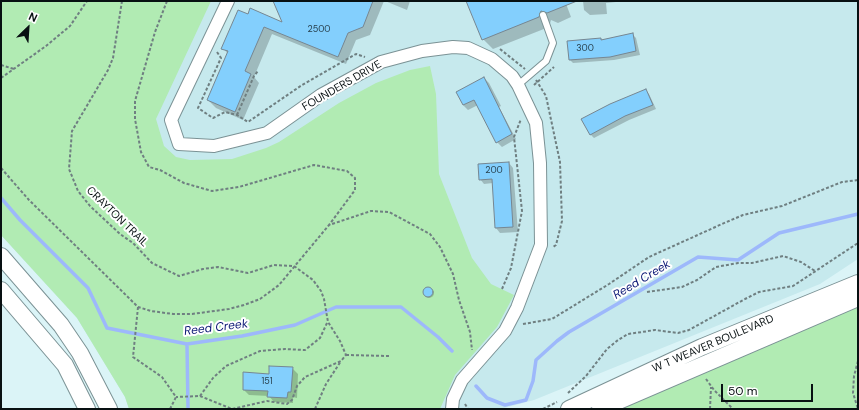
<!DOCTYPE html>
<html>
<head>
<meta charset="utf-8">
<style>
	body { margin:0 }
	#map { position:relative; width:859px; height:410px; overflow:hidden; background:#dbf4f7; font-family:"DM Sans",sans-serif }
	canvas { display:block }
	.frame { position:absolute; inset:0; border:2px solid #081012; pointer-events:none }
	.north { position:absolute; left:8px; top:8px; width:40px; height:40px; -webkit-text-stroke:3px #fff; paint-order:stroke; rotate:25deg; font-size:11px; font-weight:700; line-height:16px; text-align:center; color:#081012 }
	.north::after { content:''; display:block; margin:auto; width:14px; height:18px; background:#081012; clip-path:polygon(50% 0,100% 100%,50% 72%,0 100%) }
	.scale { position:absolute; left:721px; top:384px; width:92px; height:18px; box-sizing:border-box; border:2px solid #081012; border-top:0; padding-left:5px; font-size:12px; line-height:14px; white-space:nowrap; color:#081012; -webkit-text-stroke:3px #fff; paint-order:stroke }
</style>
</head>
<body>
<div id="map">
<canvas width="859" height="410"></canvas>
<div class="frame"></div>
<div class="north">N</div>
<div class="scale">50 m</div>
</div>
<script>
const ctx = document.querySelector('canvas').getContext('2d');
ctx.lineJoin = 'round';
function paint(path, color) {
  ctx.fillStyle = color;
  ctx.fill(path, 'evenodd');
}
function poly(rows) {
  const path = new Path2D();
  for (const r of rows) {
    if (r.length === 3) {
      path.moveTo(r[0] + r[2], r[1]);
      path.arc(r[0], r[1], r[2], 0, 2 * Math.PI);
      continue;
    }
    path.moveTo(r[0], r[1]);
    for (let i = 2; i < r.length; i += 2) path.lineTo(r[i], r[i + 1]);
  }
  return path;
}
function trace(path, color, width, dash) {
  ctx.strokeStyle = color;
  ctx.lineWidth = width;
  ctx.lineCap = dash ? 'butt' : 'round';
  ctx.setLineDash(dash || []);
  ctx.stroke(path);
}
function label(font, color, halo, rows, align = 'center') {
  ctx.font = font + ' "DM Sans",sans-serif';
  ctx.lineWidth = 4;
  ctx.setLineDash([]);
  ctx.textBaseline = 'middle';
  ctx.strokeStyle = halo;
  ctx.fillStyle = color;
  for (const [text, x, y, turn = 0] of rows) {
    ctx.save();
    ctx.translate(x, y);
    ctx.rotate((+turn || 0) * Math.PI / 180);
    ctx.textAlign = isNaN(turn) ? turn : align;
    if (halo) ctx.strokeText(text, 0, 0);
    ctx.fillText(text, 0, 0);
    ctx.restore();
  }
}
paint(poly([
	[1,1,858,1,858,259,820,284,534,400,500,409,129,409,125,397,77,318,1,235]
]), '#c6e9ed');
paint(poly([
	[1,1,211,1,156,119,164,146,176,157,190,160,232,159,266,148,279,142,339,103,376,83,410,70,430,66,436,94,439,174,472,258,491,284,514,295,497,327,455,375,440,409,129,409,125,397,77,318,1,235],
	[858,305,857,388,858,409,610,409]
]), '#b1ebb3');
paint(poly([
	[275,1,384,1,370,35,356,40,346,64,272,34,254,77,259,83,243,120,216,108,208,100,228,54,223,48,238,12,284,24],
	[385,1,410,1,407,10],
	[467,1,565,1,571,17,558,23,551,20,549,27,493,49,483,39],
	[583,1,626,1,606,3,607,14,590,15,584,10],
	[632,34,636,38,640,55,614,60,573,63,569,59,601,39,602,40],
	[484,78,489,83,501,106,499,107,516,139,502,147,497,142,478,105,468,110,463,105],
	[645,90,649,94,656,109,629,120,594,138,591,135,582,120],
	[509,163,513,168,518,232,500,233,496,228,493,183,484,184,480,179],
	[429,293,5],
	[292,368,298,374,297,398,293,397,293,403,274,402,269,396,249,395,244,390,270,375]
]), '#0003');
trace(poly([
	[1,198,20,220,88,288,107,328,187,344,242,336,295,325,336,307,401,307,438,337,452,351],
	[187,344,188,409],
	[476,386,487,398,505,405,526,400,533,381,536,360,557,341,569,332,698,257,738,260,779,233,858,214]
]), '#9db8fb', 3.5);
const building = poly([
	[273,1,373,1,363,27,348,33,338,57,264,27,245,71,251,74,235,112,207,100,228,51,221,49,238,10,248,14,250,8,282,22,273,1],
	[466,1,577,1,547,13,541,11,539,17,482,40,466,1],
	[633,33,636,51,610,57,569,60,567,41,601,38,601,40,633,33],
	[484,77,512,134,496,143,474,100,463,105,456,92,484,77],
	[646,89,653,105,625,116,590,135,581,119,610,104,646,89],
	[509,162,513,227,495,228,492,179,479,180,478,164,509,162],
	[428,292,5],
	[269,366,293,367,291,392,288,392,287,398,267,397,268,391,243,390,243,372,269,374,269,366]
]);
paint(building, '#83cffd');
trace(building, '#768792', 1);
const lane = poly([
	[518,85,546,61,553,43,543,15]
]);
const street = poly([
	[228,1,171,120,179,144,214,146,267,133,321,95,381,62,422,51,453,47,468,48,492,59,512,76,518,85,536,123,540,163,541,245,517,308,505,331,462,380,453,399,452,409]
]);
const secondary = poly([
	[1,256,61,325,80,353,109,409],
	[1,290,65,365,87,409],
	[569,409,702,347,858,283],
	[600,409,858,298]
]);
trace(lane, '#7b9295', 8);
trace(street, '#7b9295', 14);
trace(secondary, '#7b9295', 18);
trace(poly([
	[122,1,113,58,108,70,72,131,69,169,78,191,90,206,120,234,133,243,152,263,179,276,203,269,218,267,248,273,274,265,294,266,313,280,321,291,324,299,328,322,340,341,346,355,341,361,305,377,297,386,292,400,287,404,267,401,232,409,200,396,176,397],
	[167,1,155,32,135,101,135,119,141,152,149,167,160,170,184,183,212,191,239,187,314,165,347,171,355,178,355,190,329,225],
	[500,49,525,69],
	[217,52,221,58,198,108,213,118,225,112,237,115,248,122,302,85,356,54,365,57],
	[1,65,14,69],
	[1,78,46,46,70,26,87,1],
	[536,80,546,96,560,162,562,221,556,245,553,247],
	[534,85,554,67],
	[237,115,254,76,258,71],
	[1,168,29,200,138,307,151,311,173,314,192,314,229,309,244,305,260,299,279,285,329,225,371,211,389,212,430,234,440,247,453,274,459,300,470,332,472,350],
	[502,289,511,268,522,211,514,137,521,119],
	[647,292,682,287,697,280,716,267,738,263,752,263,783,256,801,262,815,271],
	[138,307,133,357,162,377,176,397],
	[523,324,552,319,609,284,649,257,722,224,743,215,782,206,842,182,858,180],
	[346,355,389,356],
	[858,361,854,376,853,393,858,409],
	[706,379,714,390,733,409],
	[568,393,586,376,607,349,618,340,628,334,642,332,655,330,678,333,689,330,745,299,759,292,793,286,858,243],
	[200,396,213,378,226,366,260,351,285,349,305,350,320,338,327,323],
	[465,404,468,409],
	[170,409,176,397],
	[315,409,326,384,341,361],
	[543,409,557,402],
	[710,409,711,387]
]), '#6f7f81', 2, [3, 2]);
trace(lane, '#fff', 6);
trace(street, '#fff', 12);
trace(secondary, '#fff', 16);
label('9px', '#27404d', null, [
	["2500",319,30],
	["300",585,49],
	["200",494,171],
	["151",267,382]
]);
label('11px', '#081012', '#fff', [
	["FOUNDERS DRIVE",342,86,-30],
	["CRAYTON TRAIL",117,217,44],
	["W T WEAVER BOULEVARD",713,344,-23]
]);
label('italic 12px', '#0a1674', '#fff', [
	["Reed Creek",642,280,-31],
	["Reed Creek",216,328,-7]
]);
</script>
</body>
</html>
